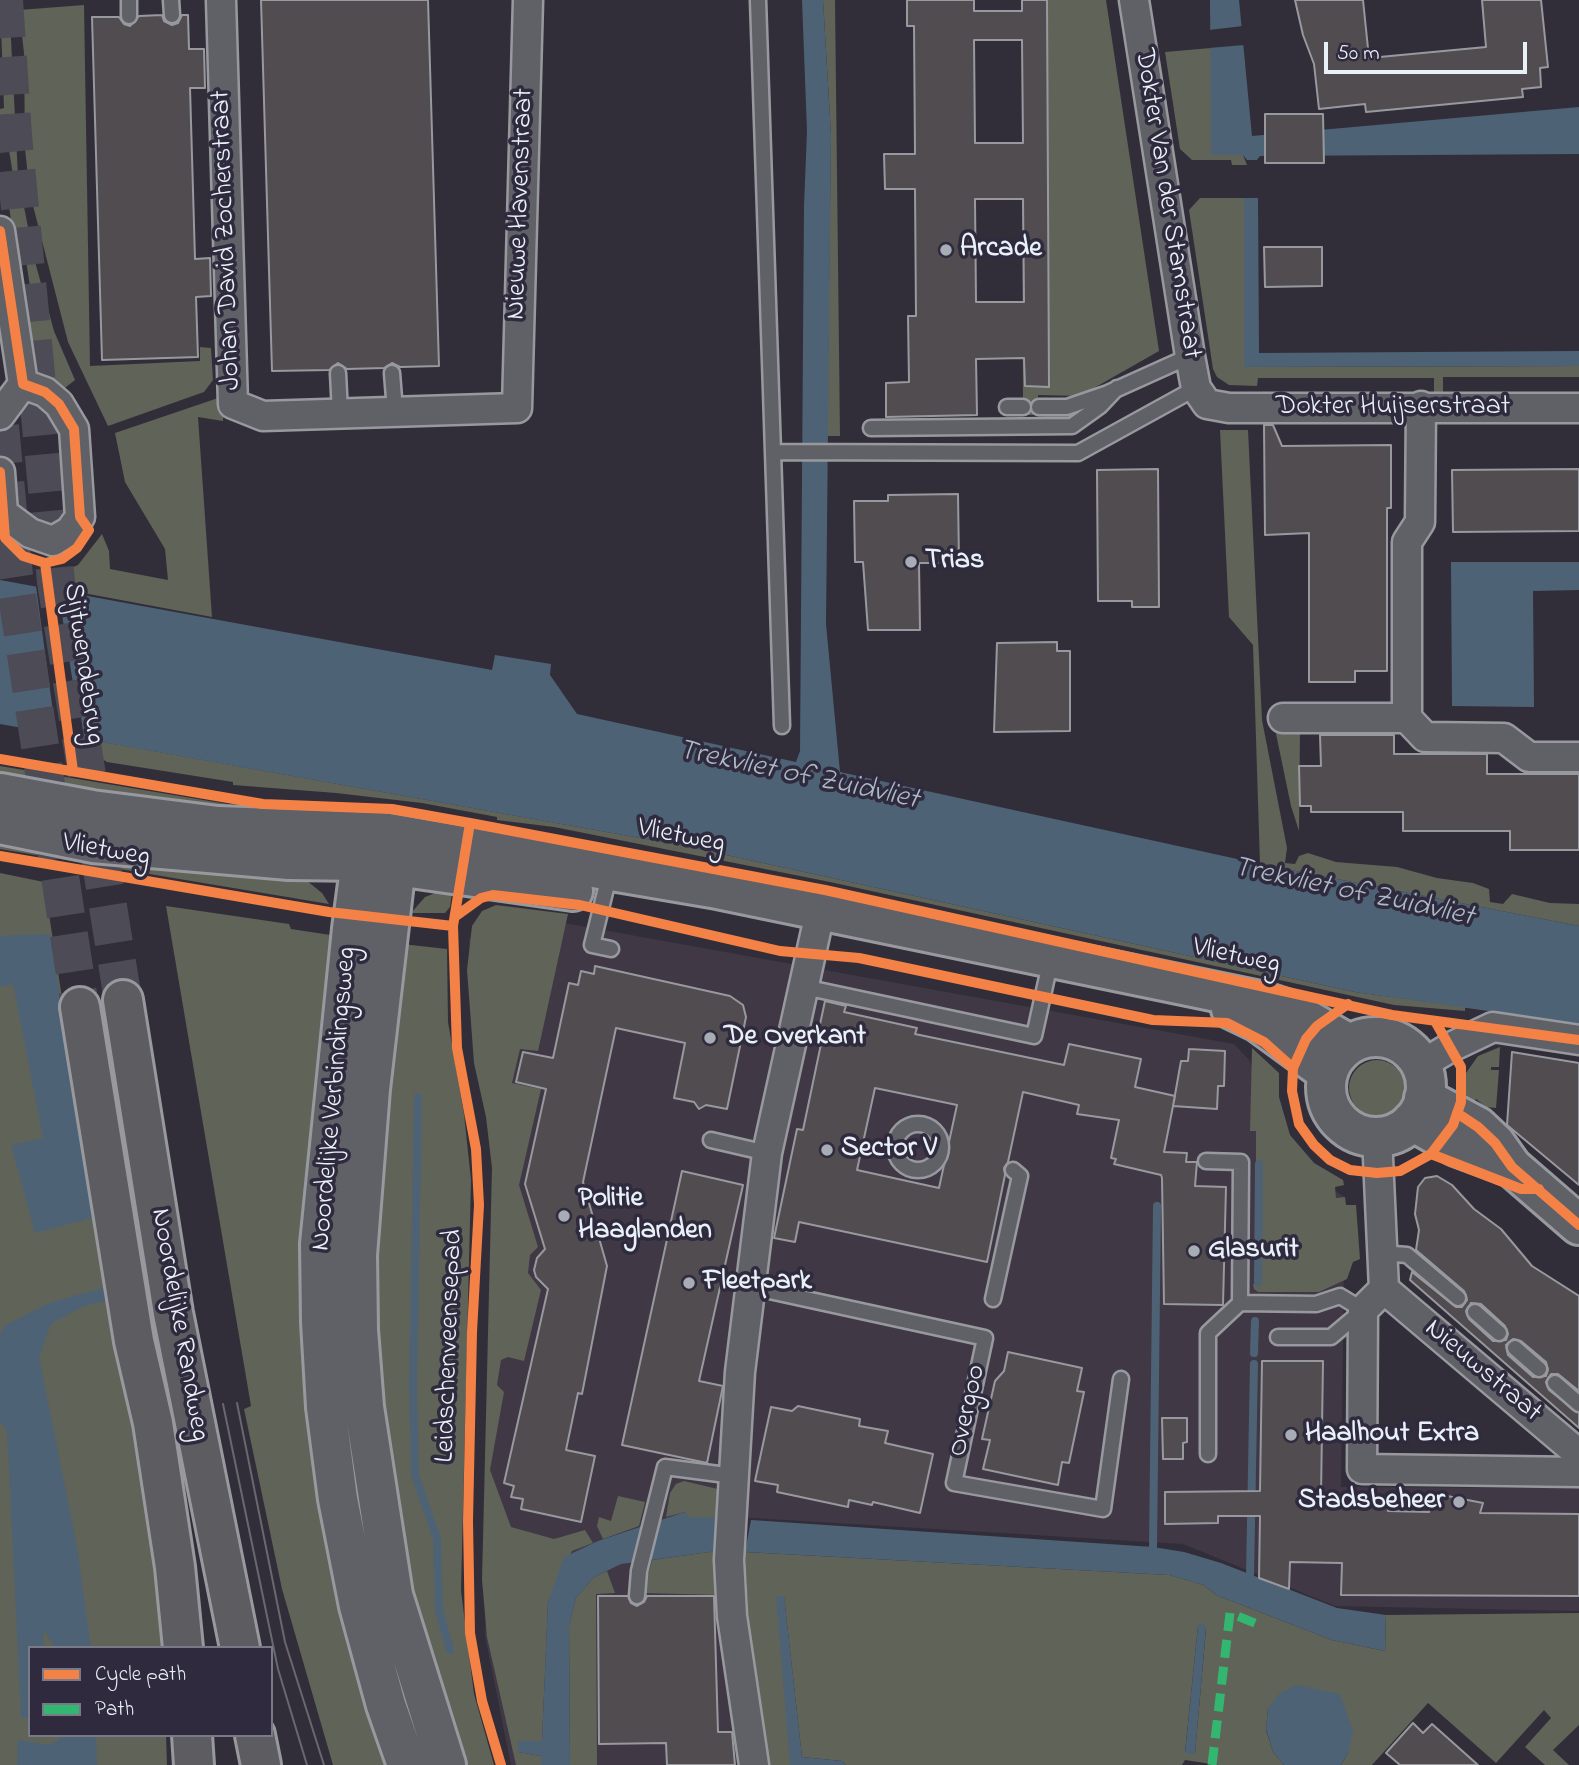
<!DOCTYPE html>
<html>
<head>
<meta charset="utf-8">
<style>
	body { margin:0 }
	#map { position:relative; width:1579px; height:1765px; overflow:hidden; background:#312e39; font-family:"Indie Flower",sans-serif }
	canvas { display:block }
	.legend { position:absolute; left:28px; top:1646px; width:245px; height:91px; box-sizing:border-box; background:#2f2a3d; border:2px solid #797a88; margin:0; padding:9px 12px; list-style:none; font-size:21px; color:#e8f1f8 }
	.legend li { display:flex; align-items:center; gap:14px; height:35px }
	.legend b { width:35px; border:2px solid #797a88 }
	.scale { position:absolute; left:1324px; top:42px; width:203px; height:32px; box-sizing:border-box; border:4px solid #e8f1f8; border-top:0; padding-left:9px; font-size:21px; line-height:24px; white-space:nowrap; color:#e8f1f8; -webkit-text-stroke:5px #2f2a3d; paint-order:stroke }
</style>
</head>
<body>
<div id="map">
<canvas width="1579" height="1765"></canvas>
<ul class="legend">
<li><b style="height:9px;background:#f48246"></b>Cycle path</li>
<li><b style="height:9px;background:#33b770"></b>Path</li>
</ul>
<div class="scale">50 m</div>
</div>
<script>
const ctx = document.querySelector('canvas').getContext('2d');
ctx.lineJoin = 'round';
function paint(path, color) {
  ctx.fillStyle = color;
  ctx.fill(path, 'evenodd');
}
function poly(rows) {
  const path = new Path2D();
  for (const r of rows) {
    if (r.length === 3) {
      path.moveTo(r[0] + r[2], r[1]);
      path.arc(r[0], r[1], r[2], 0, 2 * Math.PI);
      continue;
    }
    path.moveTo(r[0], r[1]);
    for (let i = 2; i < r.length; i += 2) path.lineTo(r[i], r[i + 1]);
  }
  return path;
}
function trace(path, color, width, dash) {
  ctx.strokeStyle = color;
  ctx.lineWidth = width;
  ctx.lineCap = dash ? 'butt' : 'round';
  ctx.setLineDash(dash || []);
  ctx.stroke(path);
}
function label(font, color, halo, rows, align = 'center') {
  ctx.font = font + ' "Indie Flower",sans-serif';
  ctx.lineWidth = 7;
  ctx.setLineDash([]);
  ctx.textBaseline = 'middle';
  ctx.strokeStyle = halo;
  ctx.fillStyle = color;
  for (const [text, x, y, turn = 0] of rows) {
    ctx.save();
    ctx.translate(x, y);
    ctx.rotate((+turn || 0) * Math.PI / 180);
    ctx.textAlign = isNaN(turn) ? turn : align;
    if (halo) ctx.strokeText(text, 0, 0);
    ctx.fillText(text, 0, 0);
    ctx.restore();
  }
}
paint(poly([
	[487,909,1234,1044,1250,1061,1273,1154,1345,1197,1341,1487,1579,1488,1579,1611,1335,1606,1183,1544,736,1517,759,1765,511,1765,485,1636,498,1186,473,991,469,940]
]), '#403845');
paint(poly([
	[0,0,9,0,18,176,34,258,54,331,75,380,61,391,38,371,33,362,25,315,34,313,22,234,13,235,9,206,18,205,5,126,0,126,0,109,4,108],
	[823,0,835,0,840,436,827,436,831,135],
	[1022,0,1106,0,1159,351,1080,396,1038,395,1038,415,1023,415],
	[84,5,90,366,200,361,200,347,211,348,213,380,204,392,108,426,68,342,30,194,25,149,24,53,19,10],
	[1211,48,1211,155,1243,155,1247,165,1232,165,1231,160,1192,160,1180,149,1165,52],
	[1200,198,1244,198,1245,367,1579,366,1579,377,1443,377,1443,395,1434,395,1434,378,1258,378,1257,386,1229,385,1217,377,1213,369,1189,210],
	[224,396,223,421,198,417,212,617,62,589,58,574,78,565,102,534,109,551,110,569,168,580,165,549,125,482,115,433],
	[1220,430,1248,430,1262,720,1287,848,1285,863,1295,864,1299,856,1308,853,1336,862,1397,867,1437,878,1473,883,1489,889,1490,902,1503,904,1512,894,1550,903,1579,904,1579,926,1260,864,1253,645,1229,617],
	[1275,729,1300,729,1299,831,1291,806],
	[86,739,685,846,1355,992,1465,1007,1465,1011,1394,1005,830,882,554,827,497,820,497,817,422,803,336,793,233,785,233,782,107,762,89,751],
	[0,766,257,809,260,819,0,785],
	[0,838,301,876,322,893,329,904,0,849],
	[0,873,44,882,96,1217,140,1458,160,1588,162,1648,30,1648,30,1735,166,1735,167,1765,0,1765],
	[453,886,450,907,445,913,411,913,425,897],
	[496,905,568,914,538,1051,520,1049,512,1083,541,1089,519,1185,538,1247,530,1255,528,1273,541,1290,524,1361,508,1357,501,1360,497,1385,504,1392,490,1470,511,1527,554,1539,585,1530,593,1543,572,1551,548,1602,542,1741,518,1742,518,1752,541,1756,541,1765,516,1765,487,1637,482,1580,492,1168,486,1117,474,1063,467,970,472,926,482,911],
	[166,906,289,924,291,929,337,936,309,1295,392,1765,333,1765,282,1589,244,1409,251,1406],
	[402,944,447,949,448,1022,464,1114,471,1180,461,1591,474,1694,494,1765,465,1765,412,1597,379,1411,378,1198],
	[1500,1047,1499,1067,1491,1067,1491,1070,1499,1070,1496,1108,1486,1107,1476,1099,1469,1106,1465,1097,1466,1073,1478,1056],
	[1252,1048,1279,1073,1279,1097,1290,1135,1314,1163,1343,1180,1344,1185,1335,1187,1336,1198,1345,1197,1346,1205,1356,1205,1360,1259,1353,1262,1347,1279,1319,1292,1258,1292,1254,1289,1253,1284,1262,1283,1261,1162,1256,1162,1256,1131,1250,1131],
	[1377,1088,28],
	[684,1481,722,1490,719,1518,688,1518,685,1512,666,1517,670,1493,676,1484],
	[618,1496,645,1502,639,1526,603,1539,597,1526,599,1517,611,1521],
	[717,1551,721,1595,643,1593,652,1560],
	[745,1552,1169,1575,1204,1585,1216,1595,1332,1640,1385,1651,1386,1615,1579,1613,1579,1725,1553,1750,1569,1765,1545,1765,1525,1747,1551,1718,1544,1710,1496,1763,1428,1703,1372,1765,1341,1765,1348,1753,1268,1708,1266,1730,1273,1752,1284,1765,1218,1765,1185,1760,1182,1765,846,1765,842,1761,802,1757,784,1597,791,1765,763,1765,752,1689],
	[1203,1624,1206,1629,1195,1754,1185,1752,1198,1626],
	[607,1571,615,1593,596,1594,597,1765,570,1765,569,1626,576,1598,594,1577]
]), '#606358');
paint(poly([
	[802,0,823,0,831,135,826,624,840,772,1260,864,1579,926,1579,1024,1355,992,685,846,0,724,0,580,492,670,495,655,551,664,550,675,577,714,796,762,800,751,804,206,807,131],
	[1210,0,1239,0,1252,136,1579,107,1579,154,1260,156,1257,160,1247,160,1243,155,1211,155],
	[1244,198,1258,198,1259,353,1579,351,1579,366,1244,367],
	[1451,562,1579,562,1579,590,1533,591,1534,707,1452,706],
	[50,934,96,1217,35,1233,11,1145,43,1138,13,984,0,987,0,936],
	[109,1286,112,1300,84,1306,51,1324,39,1357,77,1546,91,1648,55,1648,43,1628,44,1648,30,1648,30,1719,21,1717,7,1430,0,1421,0,1336,4,1326,49,1303],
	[685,1512,688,1517,719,1518,717,1551,621,1564,594,1577,576,1598,569,1626,570,1765,541,1765,541,1756,518,1752,518,1741,542,1741,548,1602,564,1557,598,1541],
	[751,1520,1153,1547,1184,1552,1221,1563,1337,1608,1386,1615,1385,1651,1332,1640,1216,1595,1204,1585,1169,1575,745,1552],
	[776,1596,784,1596,802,1757,842,1761,846,1765,790,1765],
	[1203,1623,1206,1628,1195,1754,1185,1753,1198,1626],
	[1297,1685,1340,1694,1353,1731,1348,1753,1341,1765,1284,1765,1273,1752,1266,1729,1268,1708,1280,1693],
	[59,1735,96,1735,97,1765,17,1765,18,1740,49,1745,59,1740]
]), '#4e6276');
paint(poly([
	[1243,26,1244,45,1209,48,1209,30],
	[36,586,58,590,77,708,80,709,84,739,80,738,80,742,59,738,56,734]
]), '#312e39');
trace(poly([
	[418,1097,413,1387,415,1475,437,1539,439,1610,450,1650],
	[1258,1282,1259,1164],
	[1254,1353,1255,1321],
	[1153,1547,1157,1206],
	[1250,1575,1254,1364]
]), '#4e6276', 8);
const building = poly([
	[261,0,428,0,439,366,400,367,392,363,384,368,347,369,338,363,329,370,272,371,261,0],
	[907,0,974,0,974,11,1022,11,1022,0,1047,0,1049,387,1025,386,1024,358,976,359,977,415,886,417,886,383,909,382,908,316,916,316,915,189,885,189,884,154,915,154,914,26,907,26,907,0],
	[974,40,1022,40,1023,143,975,143,974,40],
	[975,199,1023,199,1024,302,976,302,975,199],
	[1295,0,1363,0,1369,58,1486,47,1482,0,1541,0,1548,67,1540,68,1541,87,1522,89,1523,97,1366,112,1365,104,1319,109,1314,64,1303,35,1295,0],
	[162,15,164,21,172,25,178,23,182,15,188,15,189,49,204,49,205,88,190,88,195,259,210,258,211,296,196,297,198,357,102,360,92,17,119,17,124,24,130,26,139,16,162,15],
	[1265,114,1323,114,1324,163,1265,163,1265,114],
	[1264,247,1322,247,1322,286,1265,287,1264,247],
	[1264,425,1273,425,1282,446,1391,445,1391,508,1387,508,1387,671,1355,671,1355,682,1309,682,1309,533,1265,535,1264,425],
	[1158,469,1159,607,1132,607,1132,601,1098,601,1097,470,1158,469],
	[1579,469,1579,531,1453,532,1452,470,1579,469],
	[958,494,959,563,919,563,920,630,868,630,863,562,855,562,854,501,888,501,888,495,958,494],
	[1057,642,1057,651,1070,651,1070,731,994,732,997,643,1057,642],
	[1320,735,1394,735,1394,754,1487,754,1487,774,1579,774,1579,850,1510,850,1510,831,1403,831,1403,812,1311,812,1311,806,1300,806,1299,766,1321,766,1320,735],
	[595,966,730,996,743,1005,746,1017,727,1109,706,1105,699,1109,694,1102,674,1098,685,1043,616,1028,583,1182,607,1266,582,1394,578,1393,566,1450,595,1456,581,1522,521,1509,523,1499,511,1497,514,1486,504,1483,548,1289,536,1277,534,1270,537,1258,545,1249,525,1184,546,1089,516,1082,523,1052,553,1058,569,983,578,985,581,971,594,974,595,966],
	[825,1001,846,1006,844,1012,917,1028,915,1034,1064,1065,1069,1044,1141,1059,1135,1087,1175,1096,1164,1152,1187,1153,1186,1162,1197,1162,1195,1186,1226,1187,1223,1305,1164,1304,1162,1178,1161,1175,1114,1164,1116,1159,1111,1158,1119,1120,1077,1114,1079,1105,1023,1092,1008,1162,1004,1168,1005,1175,987,1262,799,1222,795,1242,774,1238,797,1129,803,1130,821,1044,816,1043,825,1001],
	[875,1088,957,1105,939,1188,857,1170,875,1088],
	[1189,1049,1225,1051,1224,1086,1218,1086,1217,1109,1173,1106,1181,1061,1188,1061,1189,1049],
	[1512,1052,1579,1063,1579,1185,1507,1125,1512,1052],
	[682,1171,743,1185,699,1381,723,1386,707,1463,622,1445,682,1171],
	[1437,1176,1452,1185,1474,1209,1501,1229,1532,1266,1579,1296,1579,1391,1558,1374,1551,1374,1546,1382,1549,1390,1579,1413,1579,1428,1410,1280,1412,1272,1456,1307,1462,1307,1467,1300,1464,1291,1416,1250,1419,1230,1415,1214,1418,1187,1425,1178,1437,1176],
	[1471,1303,1481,1304,1505,1326,1508,1334,1506,1340,1493,1341,1469,1319,1466,1311,1471,1303],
	[1513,1339,1521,1341,1546,1362,1548,1370,1546,1376,1533,1377,1508,1355,1506,1345,1513,1339],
	[1008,1352,1082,1368,1077,1391,1084,1392,1069,1463,1062,1462,1058,1485,983,1469,990,1440,982,1439,995,1381,1004,1371,1008,1352],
	[1262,1361,1323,1361,1321,1496,1389,1498,1388,1511,1429,1512,1432,1493,1483,1503,1480,1513,1579,1514,1579,1596,1341,1595,1342,1563,1290,1562,1289,1589,1259,1578,1260,1516,1218,1516,1218,1523,1165,1524,1165,1492,1260,1491,1262,1361],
	[798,1406,860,1419,859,1426,888,1431,885,1443,933,1454,920,1513,873,1502,872,1505,849,1500,848,1507,777,1492,778,1485,755,1481,771,1407,792,1411,798,1406],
	[1162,1418,1187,1418,1187,1442,1183,1443,1183,1459,1163,1459,1162,1418],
	[598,1596,628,1596,631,1603,637,1606,644,1602,647,1596,714,1596,718,1732,732,1732,735,1765,667,1765,666,1743,599,1744,598,1596],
	[1413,1723,1423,1733,1432,1724,1478,1765,1400,1765,1386,1753,1413,1723]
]);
paint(building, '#504c50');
trace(building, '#98999f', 2);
trace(poly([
	[4,0,13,136,56,582,123,1000],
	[0,426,14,576,80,1007]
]), '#4c4b56', 38, [38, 19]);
const lane = poly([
	[129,0,129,16],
	[171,0,172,15],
	[758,0,773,452,1078,453,1196,388],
	[338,373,340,413],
	[392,373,395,411],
	[1007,407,1023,407],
	[1039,407,1067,407,1108,393,1190,356],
	[871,428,1072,426,1100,406,1117,388],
	[773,452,782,726],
	[610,872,592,945,611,949],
	[804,987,1034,1036,1051,959],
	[918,1147,23],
	[711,1140,767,1153],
	[1206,1161,1241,1162,1240,1303,1316,1304,1340,1296,1363,1310,1331,1337,1278,1337],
	[1381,1253,1407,1255,1458,1298],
	[751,1287,985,1338,954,1483,1103,1509,1121,1379],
	[993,1299,1020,1176,1013,1170],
	[1475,1312,1499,1333],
	[1515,1348,1539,1369],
	[1555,1383,1579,1404],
	[1208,1454,1208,1333,1240,1303],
	[637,1596,639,1571,665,1467,734,1476]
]);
const street = poly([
	[221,0,233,404,263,416,517,408,528,0],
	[1134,0,1190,356,1196,388,1207,404,1229,408,1579,408],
	[0,231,23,384],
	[0,415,23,384],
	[0,472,3,513,30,533,53,541,70,531,80,517,74,429,59,404,45,392,23,384],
	[1283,718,1407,718,1425,737,1504,738,1529,757,1579,757],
	[1407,718,1407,542,1420,522,1421,406],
	[1421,1065,1451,1047,1493,1027,1579,1040],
	[1377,1136,1384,1289,1579,1454],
	[1384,1289,1363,1310,1362,1469,1579,1472],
	[754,1765,732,1616,729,1560,740,1372,767,1153,821,908]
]);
const secondary = poly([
	[0,793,92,810,218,826,382,832,712,888,1265,1002,1292,1011,1349,1044],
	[0,824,93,843,289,860,361,861,573,891],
	[376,839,361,861,352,929,320,1244,321,1322,326,1407,338,1499,359,1606,386,1705,407,1765],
	[385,840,396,865,370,1089,357,1255,358,1330,364,1407,393,1595,446,1765],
	[1231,1009,1258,1022,1328,1073],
	[1376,1087,50],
	[1424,1098,1478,1127,1495,1143,1512,1167,1579,1225],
	[1412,1121,1456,1146,1510,1166]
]);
const primary = poly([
	[123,1000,173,1313,240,1648],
	[80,1007,134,1341,153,1423,175,1567,183,1648],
	[192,1735,194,1765],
	[255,1735,261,1765]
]);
trace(lane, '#98999f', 19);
trace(street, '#98999f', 33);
trace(secondary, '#98999f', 44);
trace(primary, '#98999f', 44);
trace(lane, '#606067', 14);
trace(street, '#606067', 28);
trace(secondary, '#606067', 38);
trace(primary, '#5d5c60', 38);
trace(poly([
	[237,1403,285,1642,324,1765],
	[223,1404,278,1669,307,1765]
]), '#68686f', 2);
trace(poly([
	[1212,1765,1230,1613,1262,1626]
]), '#33b770', 9, [18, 9]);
trace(poly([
	[0,231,23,384],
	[0,472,5,538,23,556,45,563,62,559,77,548,89,530,80,517,74,429,59,404,45,392,23,384],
	[45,563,73,771],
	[0,759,263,804,392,809,470,823,825,890,1392,1015,1579,1040],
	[470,823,453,926,457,1048,476,1149,479,1205,472,1332,468,1521,470,1633,482,1701,501,1765],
	[0,856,329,912,453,926],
	[456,916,481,898,493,895,580,905,780,951,859,958,1153,1020,1227,1023,1264,1042,1293,1068],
	[1348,1004,1317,1026,1306,1039,1293,1068,1292,1091,1299,1124,1314,1145,1330,1160,1350,1170,1377,1173,1400,1171,1431,1154,1453,1125,1461,1102,1461,1067,1435,1021],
	[1457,1113,1478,1127,1495,1143,1512,1167,1579,1225],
	[1431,1154,1521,1189,1539,1189]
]), '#f48246', 10);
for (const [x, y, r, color] of [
	[946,250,7,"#a8adb5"],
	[911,562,7,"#a8adb5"],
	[710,1038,7,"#a8adb5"],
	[827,1150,7,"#a8adb5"],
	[564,1216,7,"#a8adb5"],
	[1194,1251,7,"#a8adb5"],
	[689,1283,7,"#a8adb5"],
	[1291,1435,7,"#a8adb5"],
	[1459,1502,7,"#a8adb5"]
]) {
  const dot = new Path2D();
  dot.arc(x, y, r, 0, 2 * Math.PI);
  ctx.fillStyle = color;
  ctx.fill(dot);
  trace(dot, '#2f2a3d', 2.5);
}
label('28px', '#e8f1f8', '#2f2a3d', [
	["Nieuwe Havenstraat",522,204,-88],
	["Dokter Van der Stamstraat",1166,204,81],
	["Johan David Zocherstraat",228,240,-92],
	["Dokter Huijserstraat",1393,408],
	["Sijtwendebrug",82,664,82],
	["Vlietweg",681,838,11],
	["Vlietweg",106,852,10],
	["Vlietweg",1236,958,12],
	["Noordelijke Verbindingsweg",336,1099,-85],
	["Noordelijke Randweg",178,1325,80],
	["Leidschenveensepad",451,1346,-88],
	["Nieuwstraat",1482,1372,40],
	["Overgoo",969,1411,-78]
]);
label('bold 28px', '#e8f1f8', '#2f2a3d', [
	["Arcade",960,250],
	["Trias",925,562],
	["De Overkant",724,1038],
	["Sector V",841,1150],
	["Politie",578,1200],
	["Haaglanden",578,1232],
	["Glasurit",1208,1251],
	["Fleetpark",703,1283],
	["Haalhout Extra",1305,1435],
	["Stadsbeheer",1445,1502,"right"]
], 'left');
label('italic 30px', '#acbac6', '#2f2a3d', [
	["Trekvliet of Zuidvliet",798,777,12],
	["Trekvliet of Zuidvliet",1353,894,12]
]);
</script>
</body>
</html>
